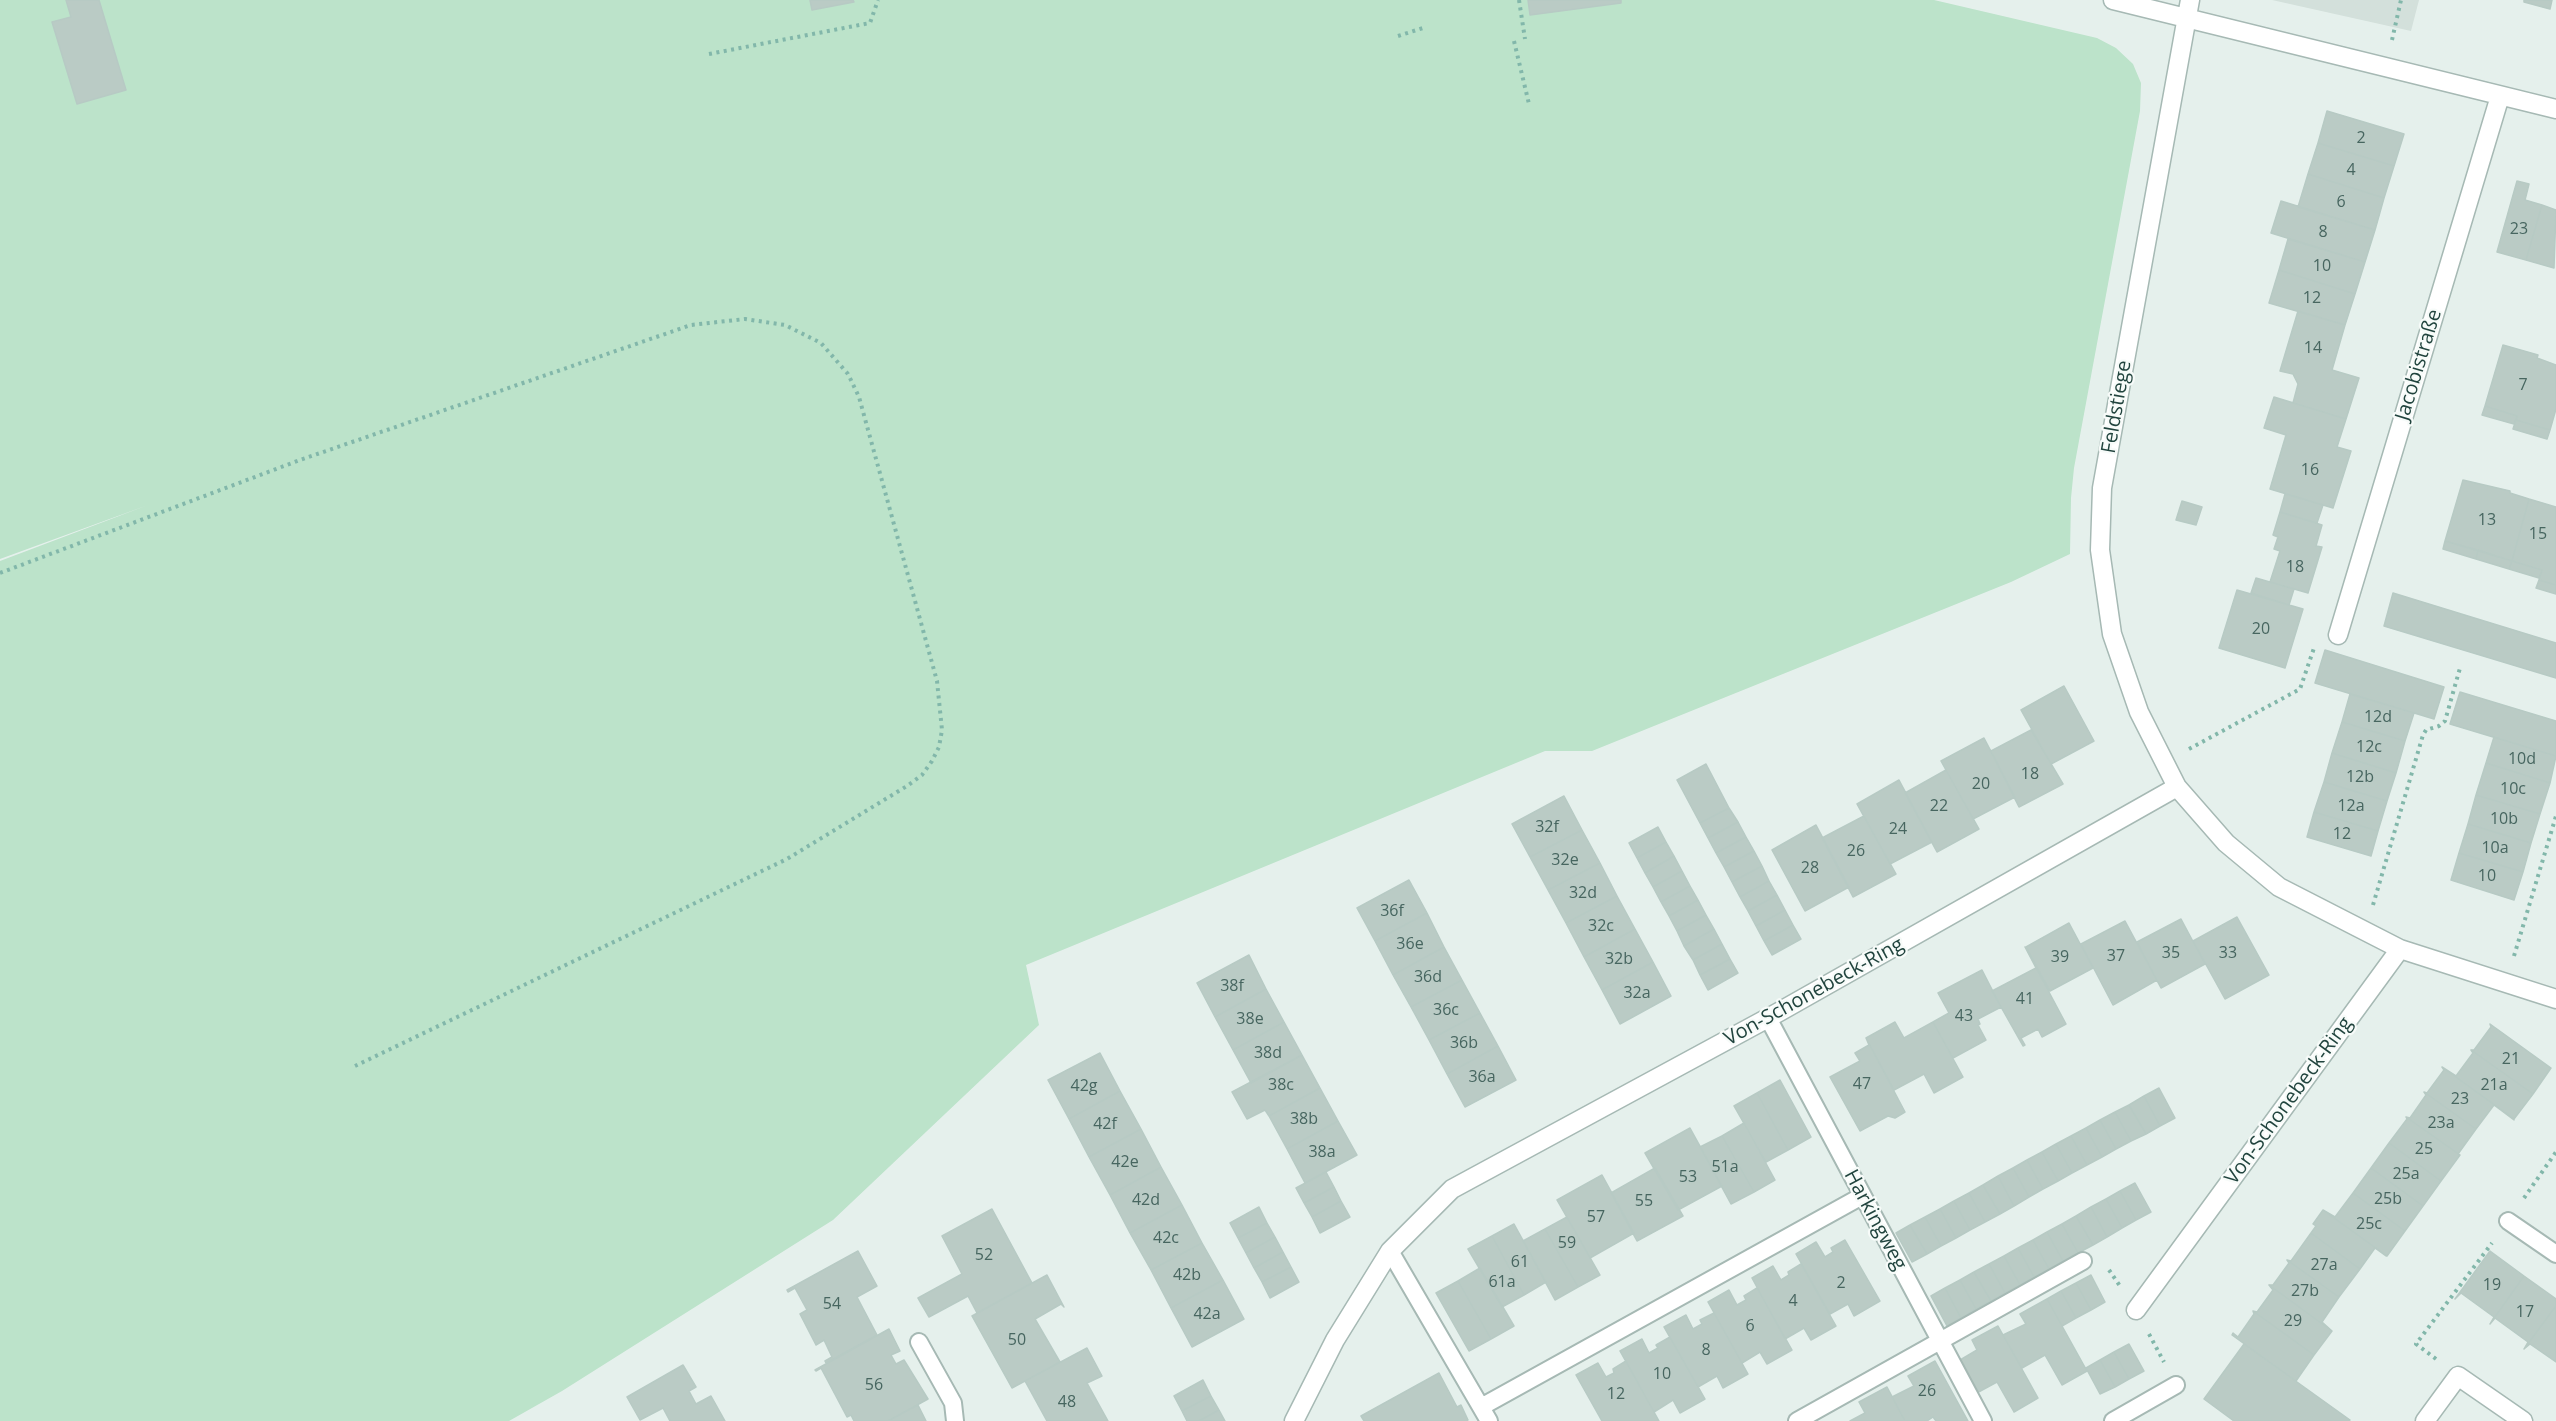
<!DOCTYPE html>
<html>
<head>
<meta charset="utf-8">
<style>
	body { margin:0 }
	canvas { display:block; background:#e5f0ec }
</style>
</head>
<body>
<canvas width="2556" height="1421"></canvas>
<script>
const ctx = document.querySelector('canvas').getContext('2d');
ctx.lineJoin = 'round';
function paint(path, color) {
  ctx.fillStyle = color;
  ctx.fill(path, 'evenodd');
}
function poly(rows) {
  const path = new Path2D();
  for (const r of rows) {
    path.moveTo(r[0], r[1]);
    for (let i = 2; i < r.length; i += 2) path.lineTo(r[i], r[i + 1]);
  }
  return path;
}
function trace(path, color, width, dash) {
  ctx.strokeStyle = color;
  ctx.lineWidth = width;
  ctx.lineCap = dash ? 'butt' : 'round';
  ctx.setLineDash(dash || []);
  ctx.stroke(path);
}
function label(font, color, halo, rows, align = 'center') {
  ctx.font = font + ' "Open Sans",sans-serif';
  ctx.lineWidth = 4.5;
  ctx.setLineDash([]);
  ctx.textBaseline = 'middle';
  ctx.strokeStyle = halo;
  ctx.fillStyle = color;
  for (const [text, x, y, turn = 0] of rows) {
    ctx.save();
    ctx.translate(x, y);
    ctx.rotate((+turn || 0) * Math.PI / 180);
    ctx.textAlign = isNaN(turn) ? turn : align;
    if (halo) ctx.strokeText(text, 0, 0);
    ctx.fillText(text, 0, 0);
    ctx.restore();
  }
}
paint(poly([
	[2272,0,2419,0,2411,31]
]), '#d3e0db');
paint(poly([
	[0,0,1934,0,2097,38,2116,48,2133,64,2141,83,2140,111,2074,468,2071,498,2070,554,2011,582,1592,751,1545,751,1026,965,1039,1025,833,1220,562,1391,509,1421,0,1421,0,561,148,505,0,559]
]), '#bce3ca');
const building = poly([
	[66,0,99,0,126,90,77,104,52,22,71,17,66,0],
	[810,0,853,0,854,2,812,10,810,0],
	[1528,0,1621,0,1621,3,1530,15,1528,0],
	[2524,0,2552,0,2550,9,2524,2,2524,0],
	[2327,111,2404,134,2394,166,2318,143,2327,111],
	[2318,143,2394,166,2384,198,2308,174,2318,143],
	[2308,174,2384,198,2375,230,2298,207,2308,174],
	[2517,181,2529,184,2525,200,2542,205,2526,260,2497,252,2517,181],
	[2281,201,2375,230,2365,262,2271,233,2281,201],
	[2542,205,2556,210,2554,268,2526,260,2542,205],
	[2288,239,2365,262,2355,294,2279,270,2288,239],
	[2279,270,2355,294,2345,325,2269,303,2279,270],
	[2298,311,2345,325,2332,370,2359,378,2346,419,2293,403,2298,384,2293,374,2280,371,2298,311],
	[2503,345,2538,355,2537,358,2556,365,2556,409,2550,430,2516,420,2517,416,2485,406,2503,345],
	[2274,397,2346,419,2337,447,2351,451,2333,508,2270,489,2286,435,2264,428,2274,397],
	[2485,406,2517,416,2514,424,2482,415,2485,406],
	[2516,420,2550,430,2547,439,2513,429,2516,420],
	[2463,480,2510,491,2510,493,2529,499,2512,561,2445,541,2463,480],
	[2285,494,2323,505,2317,523,2280,512,2285,494],
	[2529,499,2556,507,2556,585,2539,580,2542,570,2512,561,2529,499],
	[2182,501,2202,507,2196,525,2176,520,2182,501],
	[2280,512,2322,525,2316,546,2322,547,2308,593,2270,582,2280,551,2274,549,2278,537,2273,535,2280,512],
	[2445,541,2478,550,2476,559,2443,549,2445,541],
	[2478,550,2512,561,2509,569,2476,559,2478,550],
	[2512,561,2542,570,2539,578,2509,569,2512,561],
	[2256,578,2294,589,2289,605,2251,593,2256,578],
	[2539,580,2556,585,2556,594,2536,588,2539,580],
	[2237,590,2303,609,2285,668,2219,648,2237,590],
	[2393,593,2556,643,2556,678,2384,626,2393,593],
	[2325,650,2444,687,2434,719,2315,683,2325,650],
	[2064,686,2094,741,2051,764,2021,710,2064,686],
	[2460,692,2556,721,2556,756,2450,724,2460,692],
	[2350,694,2414,713,2405,741,2342,722,2350,694],
	[2342,722,2405,741,2396,773,2332,753,2342,722],
	[2031,730,2063,784,2019,807,1989,748,1991,751,2031,730],
	[2494,737,2556,756,2550,783,2486,763,2494,737],
	[1984,738,2015,797,1973,819,1941,761,1984,738],
	[2332,753,2396,773,2387,801,2324,782,2332,753],
	[2486,763,2550,783,2540,814,2476,795,2486,763],
	[1706,764,1729,808,1700,823,1677,780,1706,764],
	[1946,770,1979,829,1937,852,1905,793,1946,770],
	[1899,780,1932,842,1890,864,1857,804,1899,780],
	[2324,782,2387,801,2378,831,2314,812,2324,782],
	[2476,795,2540,814,2531,843,2468,824,2476,795],
	[1564,796,1582,830,1530,857,1512,824,1564,796],
	[1729,808,1738,822,1708,838,1700,823,1729,808],
	[2314,812,2378,831,2371,856,2307,837,2314,812],
	[1864,816,1896,874,1853,897,1822,838,1864,816],
	[1738,822,1746,837,1716,853,1708,838,1738,822],
	[2468,824,2531,843,2523,872,2459,853,2468,824],
	[1816,825,1849,887,1805,911,1772,850,1816,825],
	[1658,827,1666,842,1637,858,1629,843,1658,827],
	[1582,830,1600,863,1548,890,1530,857,1582,830],
	[1746,837,1754,851,1724,867,1716,853,1746,837],
	[1666,842,1674,856,1645,873,1637,858,1666,842],
	[1754,851,1762,866,1732,882,1724,867,1754,851],
	[2459,853,2523,872,2514,900,2451,880,2459,853],
	[1674,856,1682,871,1653,887,1645,873,1674,856],
	[1600,863,1617,896,1566,923,1548,890,1600,863],
	[1762,866,1769,881,1740,897,1732,882,1762,866],
	[1682,871,1690,886,1661,902,1653,887,1682,871],
	[1409,880,1427,913,1375,941,1357,908,1409,880],
	[1769,881,1777,895,1748,911,1740,897,1769,881],
	[1690,886,1698,900,1669,916,1661,902,1690,886],
	[1777,895,1785,910,1756,926,1748,911,1777,895],
	[1617,896,1635,929,1584,957,1566,923,1617,896],
	[1698,900,1706,915,1677,931,1669,916,1698,900],
	[1785,910,1793,925,1764,941,1756,926,1785,910],
	[1427,913,1444,947,1393,975,1375,941,1427,913],
	[1706,915,1714,929,1684,946,1677,931,1706,915],
	[2237,917,2269,975,2225,999,2193,941,2237,917],
	[2181,919,2205,964,2161,988,2137,942,2181,919],
	[2125,921,2161,988,2157,980,2113,1005,2081,944,2125,921],
	[2069,923,2093,968,2050,991,2026,947,2069,923],
	[1793,925,1801,939,1772,955,1764,941,1793,925],
	[1635,929,1653,962,1602,990,1584,957,1635,929],
	[1714,929,1722,944,1693,960,1684,946,1714,929],
	[1722,944,1730,959,1700,975,1693,960,1722,944],
	[1444,947,1462,980,1411,1007,1393,975,1444,947],
	[2025,947,2066,1024,2042,1037,2038,1029,2021,1038,2025,1045,2023,1046,1992,991,2036,968,2025,947],
	[1249,955,1266,989,1215,1017,1197,983,1249,955],
	[1730,959,1738,973,1708,990,1700,975,1730,959],
	[1653,962,1671,996,1620,1024,1602,990,1653,962],
	[1982,970,2001,1007,1978,1019,1980,1024,1978,1025,1986,1040,1953,1058,1933,1022,1949,1013,1938,993,1982,970],
	[1462,980,1480,1013,1429,1040,1411,1007,1462,980],
	[1266,989,1284,1022,1233,1050,1215,1017,1266,989],
	[1480,1013,1498,1046,1447,1074,1429,1040,1480,1013],
	[1284,1022,1302,1055,1251,1083,1233,1050,1284,1022],
	[1895,1022,1904,1038,1933,1022,1963,1077,1934,1093,1924,1074,1894,1090,1866,1038,1895,1022],
	[2490,1024,2551,1068,2533,1094,2471,1050,2474,1050,2491,1027,2490,1024],
	[1866,1038,1905,1112,1895,1118,1888,1116,1860,1131,1830,1077,1860,1061,1855,1053,1869,1045,1866,1038],
	[1498,1046,1516,1080,1465,1107,1447,1074,1498,1046],
	[2471,1050,2533,1094,2514,1119,2442,1067,2456,1076,2473,1053,2471,1050],
	[1100,1053,1120,1091,1069,1119,1048,1080,1100,1053],
	[1302,1055,1320,1088,1269,1116,1265,1110,1247,1119,1232,1092,1302,1055],
	[2442,1067,2514,1119,2514,1120,2494,1105,2476,1129,2424,1092,2427,1093,2444,1070,2442,1067],
	[1780,1080,1811,1137,1788,1150,1757,1093,1780,1080],
	[1320,1088,1338,1121,1287,1149,1269,1116,1320,1088],
	[2159,1088,2175,1118,2160,1126,2144,1096,2159,1088],
	[1120,1091,1141,1129,1089,1157,1069,1119,1120,1091],
	[2424,1092,2476,1129,2458,1154,2460,1155,2406,1117,2410,1118,2426,1095,2424,1092],
	[1757,1093,1788,1150,1766,1162,1734,1106,1757,1093],
	[2144,1096,2160,1126,2146,1134,2129,1105,2144,1096],
	[2129,1105,2146,1134,2131,1141,2115,1112,2129,1105],
	[2115,1112,2131,1141,2116,1149,2100,1120,2115,1112],
	[2406,1117,2460,1155,2441,1181,2389,1143,2407,1119,2406,1117],
	[2100,1120,2116,1149,2102,1157,2086,1128,2100,1120],
	[1338,1121,1357,1155,1305,1183,1287,1149,1338,1121],
	[1744,1123,1775,1180,1754,1192,1722,1136,1744,1123],
	[1690,1128,1722,1186,1678,1210,1645,1153,1690,1128],
	[2086,1128,2102,1157,2087,1165,2071,1136,2086,1128],
	[1141,1129,1161,1167,1110,1195,1089,1157,1141,1129],
	[1722,1136,1754,1192,1731,1204,1700,1147,1722,1136],
	[2071,1136,2087,1165,2072,1173,2056,1144,2071,1136],
	[2389,1143,2441,1181,2423,1206,2371,1168,2389,1143],
	[2056,1144,2072,1173,2058,1181,2042,1152,2056,1144],
	[2042,1152,2058,1181,2043,1189,2027,1160,2042,1152],
	[2027,1160,2043,1189,2029,1197,2013,1168,2027,1160],
	[1161,1167,1182,1205,1130,1233,1110,1195,1161,1167],
	[1655,1168,1683,1216,1637,1241,1611,1193,1655,1168],
	[2013,1168,2029,1197,2014,1206,1998,1176,2013,1168],
	[2371,1168,2423,1206,2405,1231,2353,1193,2371,1168],
	[1326,1172,1334,1187,1304,1203,1296,1188,1326,1172],
	[1602,1175,1634,1233,1590,1258,1557,1200,1602,1175],
	[1998,1176,2014,1206,2000,1214,1983,1185,1998,1176],
	[2135,1183,2151,1212,2136,1220,2120,1191,2135,1183],
	[1983,1185,2000,1214,1985,1222,1969,1193,1983,1185],
	[1334,1187,1341,1201,1312,1217,1304,1203,1334,1187],
	[2120,1191,2136,1220,2122,1228,2106,1199,2120,1191],
	[1969,1193,1985,1222,1970,1230,1954,1201,1969,1193],
	[2353,1193,2405,1231,2387,1256,2323,1210,2335,1217,2353,1193],
	[2106,1199,2122,1228,2107,1237,2091,1207,2106,1199],
	[1341,1201,1350,1217,1320,1233,1312,1217,1341,1201],
	[1954,1201,1970,1230,1956,1238,1940,1209,1954,1201],
	[1182,1205,1202,1243,1151,1270,1130,1233,1182,1205],
	[1259,1207,1267,1223,1238,1238,1230,1223,1259,1207],
	[2091,1207,2107,1237,2093,1245,2076,1216,2091,1207],
	[992,1209,1032,1283,977,1313,968,1296,929,1317,918,1298,962,1274,942,1236,992,1209],
	[1940,1209,1956,1238,1941,1246,1925,1217,1940,1209],
	[2323,1210,2387,1256,2386,1256,2375,1248,2360,1269,2311,1233,2316,1226,2313,1224,2323,1210],
	[2076,1216,2093,1245,2078,1253,2062,1224,2076,1216],
	[1567,1217,1600,1275,1578,1287,1545,1229,1567,1217],
	[1925,1217,1941,1246,1927,1254,1910,1225,1925,1217],
	[1267,1223,1275,1237,1246,1253,1238,1238,1267,1223],
	[1514,1224,1546,1282,1524,1295,1492,1236,1514,1224],
	[2062,1224,2078,1253,2063,1261,2047,1232,2062,1224],
	[1910,1225,1927,1254,1912,1262,1896,1233,1910,1225],
	[1545,1229,1578,1287,1555,1300,1523,1241,1545,1229],
	[2047,1232,2063,1261,2049,1269,2033,1240,2047,1232],
	[2311,1233,2360,1269,2339,1297,2287,1260,2291,1261,2311,1233],
	[1492,1236,1524,1295,1502,1307,1468,1249,1492,1236],
	[1275,1237,1283,1252,1254,1268,1246,1253,1275,1237],
	[1845,1240,1880,1301,1854,1316,1848,1304,1830,1314,1796,1254,1816,1242,1825,1257,1833,1252,1831,1248,1845,1240],
	[2033,1240,2049,1269,2034,1277,2018,1248,2033,1240],
	[1202,1243,1223,1280,1171,1308,1151,1270,1202,1243],
	[2018,1248,2034,1277,2020,1285,2004,1256,2018,1248],
	[858,1251,877,1286,857,1297,877,1335,826,1363,825,1361,832,1357,824,1340,816,1345,800,1314,807,1310,795,1288,788,1292,787,1290,858,1251],
	[2490,1251,2524,1276,2490,1324,2494,1317,2461,1293,2455,1299,2490,1251],
	[1283,1252,1291,1267,1262,1282,1254,1268,1283,1252],
	[2004,1256,2020,1285,2005,1293,1989,1264,2004,1256],
	[2287,1260,2339,1297,2322,1322,2332,1331,2269,1285,2273,1285,2289,1263,2287,1260],
	[1801,1264,1836,1326,1811,1340,1804,1328,1785,1339,1752,1278,1773,1266,1781,1280,1789,1275,1788,1272,1801,1264],
	[1989,1264,2005,1293,1991,1301,1974,1272,1989,1264],
	[1291,1267,1299,1282,1270,1298,1262,1282,1291,1267],
	[1480,1268,1514,1326,1491,1339,1458,1281,1480,1268],
	[1974,1272,1991,1301,1976,1309,1960,1280,1974,1272],
	[1047,1275,1064,1307,1061,1304,1035,1319,1060,1362,1012,1388,972,1316,1047,1275],
	[2091,1275,2105,1302,2091,1310,2076,1283,2091,1275],
	[2524,1276,2556,1299,2556,1306,2524,1349,2528,1342,2495,1318,2490,1324,2524,1276],
	[1223,1280,1244,1319,1192,1347,1171,1308,1223,1280],
	[1960,1280,1976,1309,1961,1318,1945,1288,1960,1280],
	[1458,1281,1491,1339,1469,1351,1436,1293,1458,1281],
	[2076,1283,2091,1310,2076,1318,2061,1291,2076,1283],
	[2269,1285,2332,1331,2314,1355,2253,1311,2257,1312,2273,1290,2269,1285],
	[1757,1288,1792,1350,1767,1364,1760,1352,1742,1363,1708,1302,1729,1290,1737,1305,1746,1300,1744,1296,1757,1288],
	[1945,1288,1961,1318,1947,1326,1931,1296,1945,1288],
	[2061,1291,2076,1318,2062,1326,2047,1299,2061,1291],
	[2047,1299,2087,1371,2062,1385,2045,1355,2022,1368,2003,1335,2026,1324,2020,1314,2047,1299],
	[2556,1306,2556,1362,2530,1344,2524,1349,2556,1306],
	[2253,1311,2314,1355,2296,1381,2232,1335,2233,1333,2238,1337,2254,1314,2253,1311],
	[1714,1313,1748,1374,1723,1388,1717,1376,1698,1387,1664,1327,1686,1315,1693,1329,1702,1324,1700,1320,1714,1313],
	[1998,1326,2038,1398,2014,1412,1997,1382,1973,1395,1955,1363,1977,1350,1972,1340,1998,1326],
	[889,1329,900,1351,891,1355,896,1364,904,1360,928,1399,888,1421,854,1421,851,1415,847,1417,821,1368,816,1371,815,1370,889,1329],
	[1670,1337,1705,1399,1680,1413,1673,1400,1654,1412,1620,1351,1642,1339,1649,1353,1658,1348,1656,1345,1670,1337],
	[2129,1344,2144,1371,2129,1379,2114,1352,2129,1344],
	[2244,1344,2350,1420,2349,1421,2234,1421,2204,1399,2244,1344],
	[1087,1348,1102,1376,1087,1383,1108,1421,1047,1421,1025,1381,1087,1348],
	[2114,1352,2129,1379,2115,1387,2100,1360,2114,1352],
	[2100,1360,2115,1387,2100,1394,2086,1368,2100,1360],
	[1626,1361,1654,1412,1659,1421,1602,1421,1576,1375,1598,1363,1606,1377,1614,1373,1613,1369,1626,1361],
	[1935,1361,1968,1421,1936,1421,1933,1417,1927,1421,1905,1421,1892,1397,1914,1386,1908,1376,1935,1361],
	[683,1365,696,1387,689,1391,696,1404,711,1396,725,1421,670,1421,663,1408,640,1420,627,1397,683,1365],
	[1439,1373,1457,1407,1461,1405,1468,1420,1466,1421,1364,1421,1361,1416,1439,1373],
	[1203,1380,1211,1396,1182,1411,1174,1396,1203,1380],
	[1887,1387,1905,1421,1850,1421,1865,1413,1859,1402,1887,1387],
	[1211,1396,1219,1410,1199,1421,1187,1421,1182,1411,1211,1396],
	[918,1405,926,1421,888,1421,918,1405],
	[1219,1410,1225,1421,1199,1421,1219,1410]
]);
paint(building, '#bacbc5');
trace(building, '#b7cac4', 1.5);
const service = poly([
	[1768,1018,1983,1421],
	[2508,1221,2556,1254],
	[1390,1251,1489,1421],
	[919,1342,953,1403,955,1421],
	[1481,1407,1862,1196],
	[1797,1421,2083,1261],
	[2113,1421,2176,1385]
]);
const minor = poly([
	[2113,0,2556,109],
	[2190,0,2102,488,2100,550,2112,634,2139,712,2177,787,2226,843,2279,887,2400,949,2556,999],
	[2338,635,2500,96],
	[2136,1310,2400,949],
	[1294,1421,1335,1340,1390,1251,1452,1189,1779,1012,2177,787],
	[2425,1421,2458,1376,2523,1421]
]);
trace(service, '#a6b9b4', 20);
trace(minor, '#a6b9b4', 21);
trace(poly([
	[1519,0,1525,39],
	[1398,36,1423,28],
	[2392,40,2401,0],
	[1514,41,1529,104],
	[709,54,870,23,878,0],
	[0,573,300,460,691,325,745,319,785,325,821,343,848,374,859,397,937,681,942,730,939,747,932,761,922,775,907,786,787,859,355,1066],
	[2189,749,2300,689,2314,648],
	[2373,905,2423,735,2426,730,2439,726,2445,721,2460,668],
	[2514,956,2556,816],
	[2524,1198,2556,1152],
	[2109,1270,2120,1286],
	[2149,1334,2164,1362],
	[2436,1359,2416,1344,2492,1243]
]), '#82b7aa', 4, [3, 4.5]);
trace(service, '#fff', 16);
trace(minor, '#fff', 18);
label('16px', '#476660', null, [
	["2",2361,138],
	["4",2351,170],
	["6",2341,202],
	["23",2519,229],
	["8",2323,232],
	["10",2322,266],
	["12",2312,298],
	["14",2313,348],
	["7",2523,385],
	["16",2310,470],
	["13",2487,520],
	["15",2538,534],
	["18",2295,567],
	["20",2261,629],
	["12d",2378,717],
	["12c",2369,747],
	["10d",2522,759],
	["18",2030,774],
	["12b",2360,777],
	["20",1981,784],
	["10c",2513,789],
	["22",1939,806],
	["12a",2351,806],
	["10b",2504,819],
	["32f",1547,827],
	["24",1898,829],
	["12",2342,834],
	["10a",2495,848],
	["26",1856,851],
	["32e",1565,860],
	["28",1810,868],
	["10",2487,876],
	["32d",1583,893],
	["36f",1392,911],
	["32c",1601,926],
	["36e",1410,944],
	["35",2171,953],
	["33",2228,953],
	["37",2116,956],
	["39",2060,957],
	["32b",1619,959],
	["36d",1428,977],
	["38f",1232,986],
	["32a",1637,993],
	["41",2025,999],
	["36c",1446,1010],
	["43",1964,1016],
	["38e",1250,1019],
	["36b",1464,1043],
	["38d",1268,1053],
	["21",2511,1059],
	["36a",1482,1077],
	["47",1862,1084],
	["38c",1281,1085],
	["21a",2494,1085],
	["42g",1084,1086],
	["23",2460,1099],
	["38b",1304,1119],
	["23a",2441,1123],
	["42f",1105,1124],
	["25",2424,1149],
	["38a",1322,1152],
	["42e",1125,1162],
	["51a",1725,1167],
	["25a",2406,1174],
	["53",1688,1177],
	["25b",2388,1199],
	["42d",1146,1200],
	["55",1644,1201],
	["57",1596,1217],
	["25c",2369,1224],
	["42c",1166,1238],
	["59",1567,1243],
	["52",984,1255],
	["61",1520,1262],
	["27a",2324,1265],
	["42b",1187,1275],
	["61a",1502,1282],
	["2",1841,1283],
	["19",2492,1285],
	["27b",2305,1291],
	["4",1793,1301],
	["54",832,1304],
	["17",2525,1312],
	["42a",1207,1314],
	["29",2293,1321],
	["6",1750,1326],
	["50",1017,1340],
	["8",1706,1350],
	["10",1662,1374],
	["56",874,1385],
	["26",1927,1391],
	["12",1616,1394],
	["48",1067,1402]
]);
label('20px', '#21443e', '#f7fbf9', [
	["Jacobistraße",2419,365,-73],
	["Feldstiege",2117,407,-80],
	["Von-Schonebeck-Ring",1814,992,-29],
	["Von-Schonebeck-Ring",2289,1101,-54],
	["Harkingweg",1875,1220,62]
]);
</script>
</body>
</html>
